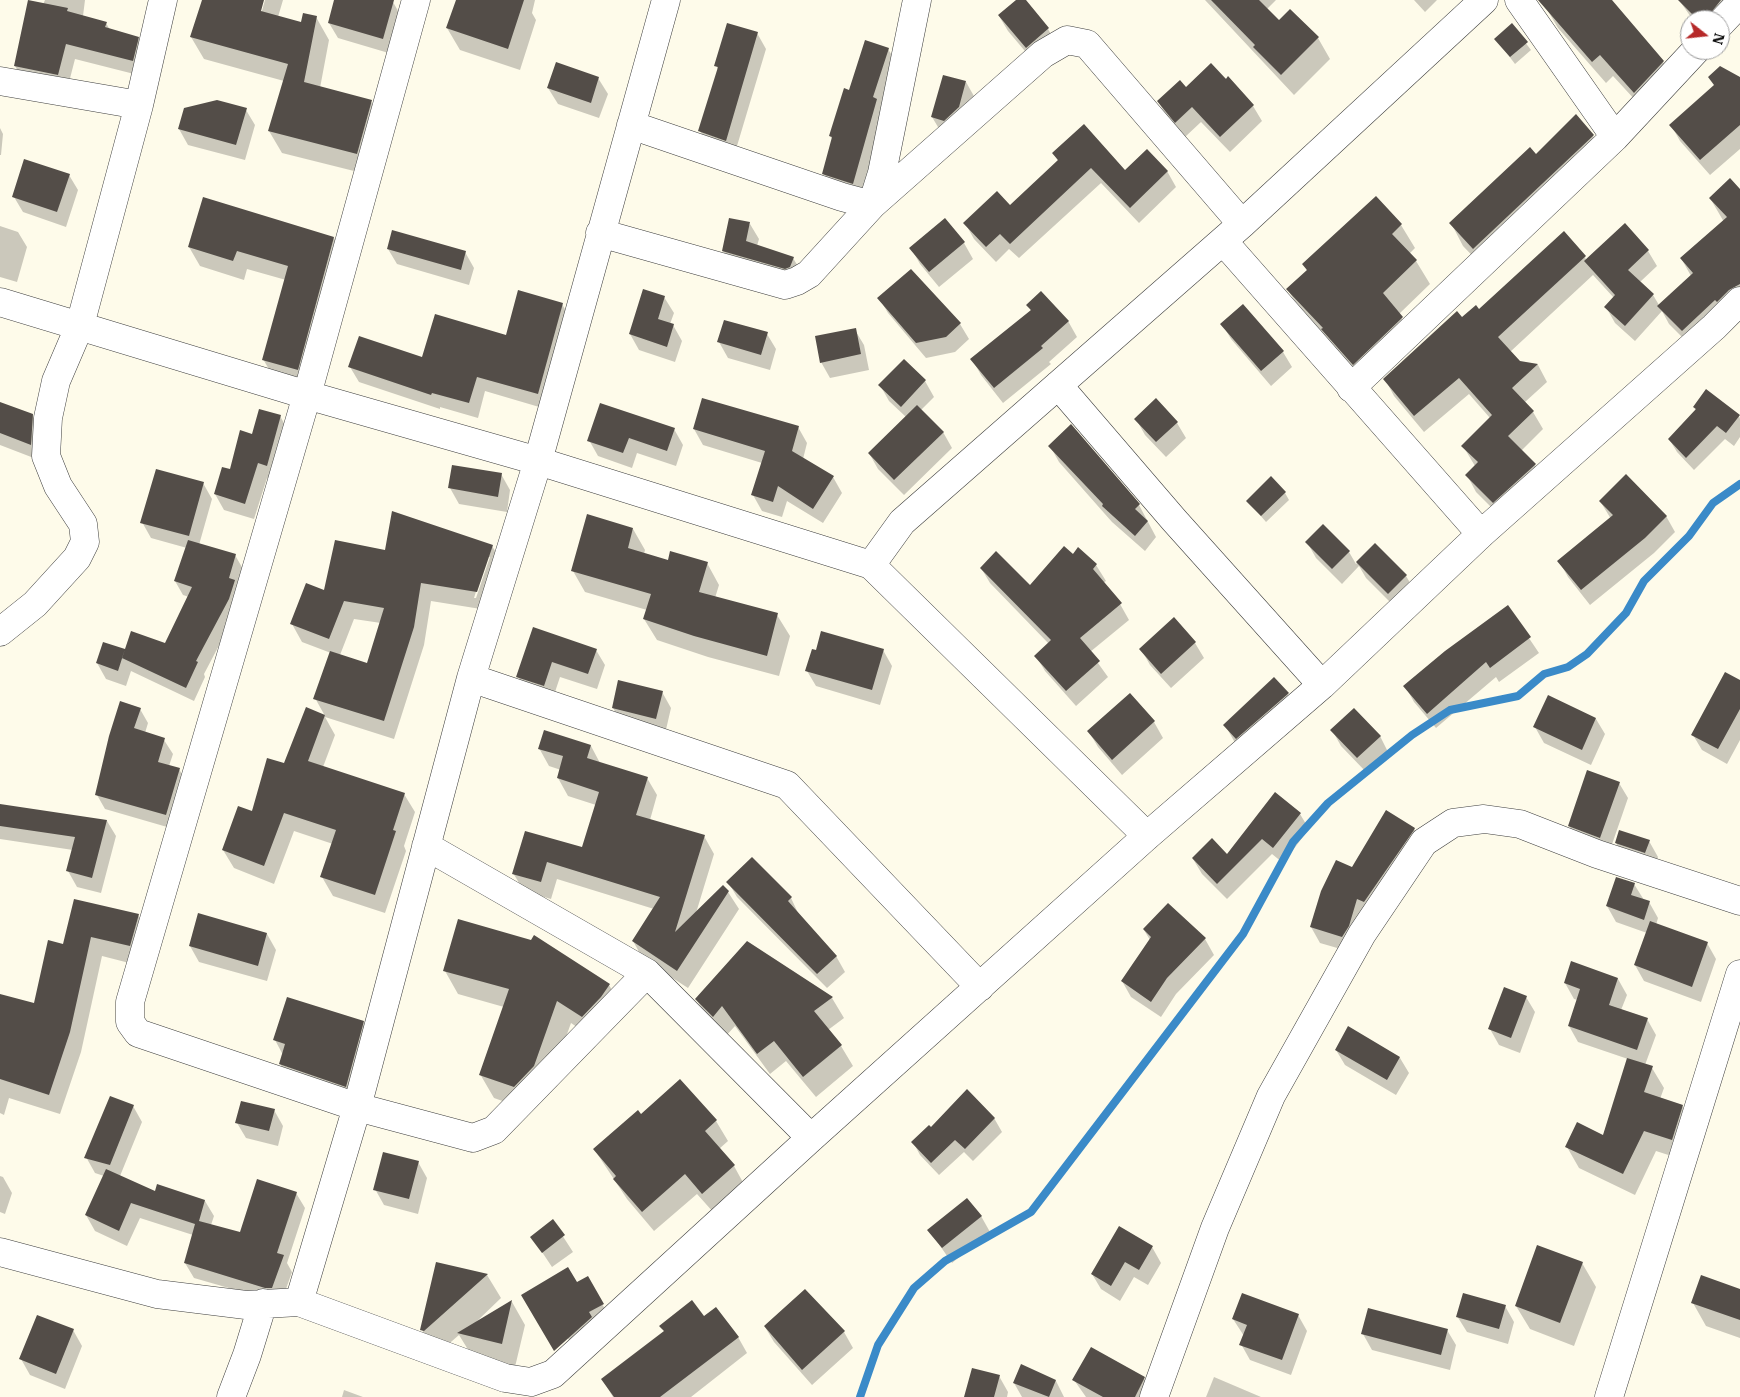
<!DOCTYPE html>
<html>
<head>
<meta charset="utf-8">
<style>
	body { margin:0 }
	#map { position:relative; width:1740px; height:1397px; overflow:hidden; background:#fefbea; font-family:"IBM Plex Serif",serif }
	canvas { display:block }
	.north { position:absolute; left:1680px; top:10px; width:50px; height:50px; box-sizing:border-box; background:#fff; border:1px solid #9d9d9d; border-radius:50%; rotate:106deg; font-size:14px; font-weight:700; line-height:20px; text-align:center; color:#0b0b0b }
	.north::after { content:''; display:block; margin:auto; width:18px; height:22px; background:#b62929; clip-path:polygon(50% 0,100% 100%,50% 72%,0 100%) }
</style>
</head>
<body>
<div id="map">
<canvas width="1740" height="1397"></canvas>
<div class="north">N</div>
</div>
<script>
const ctx = document.querySelector('canvas').getContext('2d');
ctx.lineJoin = 'round';
function paint(path, color) {
  ctx.fillStyle = color;
  ctx.fill(path, 'evenodd');
}
function poly(rows) {
  const path = new Path2D();
  for (const r of rows) {
    path.moveTo(r[0], r[1]);
    for (let i = 2; i < r.length; i += 2) path.lineTo(r[i], r[i + 1]);
  }
  return path;
}
function trace(path, color, width, dash) {
  ctx.strokeStyle = color;
  ctx.lineWidth = width;
  ctx.lineCap = dash ? 'butt' : 'round';
  ctx.setLineDash(dash || []);
  ctx.stroke(path);
}
paint(poly([
	[45,0,85,0,83,16,106,23,110,30,138,38,147,53,142,76,75,59,67,90,24,81,15,66],
	[203,0,263,0,258,17,260,18,265,0,283,0,278,17,302,23,316,17,329,40,320,88,371,102,384,124,370,175,282,153,269,131,284,81,204,59,191,37],
	[336,0,385,0,393,2,402,18,392,54,338,38,329,23],
	[457,0,535,0,532,13,536,20,520,70,460,50,447,28],
	[1018,0,1024,0,1048,29,1057,45,1035,63,1008,31,999,16],
	[1205,0,1276,0,1267,9,1279,22,1318,38,1330,59,1294,95],
	[1414,0,1437,0,1425,12],
	[1552,0,1610,0,1663,62,1676,84,1648,114,1613,76,1606,83,1558,28,1545,6],
	[1679,0,1740,0,1720,20,1693,20],
	[1512,25,1531,50,1515,64,1496,39],
	[757,33,766,49,734,156,709,147,700,131,718,70,716,65],
	[888,49,897,64,885,116,862,199,833,189,824,174,833,140,830,136,850,92],
	[598,78,608,94,599,118,558,104,548,88],
	[1228,78,1253,106,1262,121,1230,152,1201,122,1185,137,1167,117,1158,101,1186,88],
	[1740,80,1740,149,1710,175,1680,141,1671,125,1715,86],
	[966,82,975,98,941,132,932,117],
	[246,110,255,125,245,160,188,145,179,129],
	[1576,116,1593,136,1606,158,1486,270,1463,246,1451,223,1536,155],
	[0,128,3,134,1,155,0,155],
	[1054,154,1125,172,1167,171,1176,187,1139,223,1101,183,1019,258,1009,249,996,262,974,239,965,223,1010,206,1058,161],
	[69,175,78,190,66,227,23,212,14,197],
	[1740,191,1740,307,1693,348,1669,324,1662,311,1635,341,1615,323,1606,307,1614,298,1593,275,1510,352,1520,362,1538,365,1547,382,1525,402,1533,412,1543,429,1521,451,1535,465,1545,482,1503,519,1476,492,1467,475,1475,466,1463,446,1490,418,1469,394,1424,432,1394,396,1385,379,1462,319,1585,257,1586,260,1625,225,1648,251,1657,266,1640,282,1653,295,1659,305,1691,276,1681,258,1724,222,1710,198],
	[945,220,964,243,973,259,939,287,920,264,911,248],
	[750,224,759,239,757,246,793,258,802,273,733,267,723,251],
	[1401,225,1415,248,1409,254,1416,261,1430,284,1399,314,1416,341,1367,387,1302,313,1288,290,1307,271,1304,264],
	[0,226,18,232,27,247,17,282,0,277],
	[334,238,345,257,308,388,274,378,263,359,286,280,247,269,244,280,200,266,189,247],
	[388,249,465,252,474,268,469,285,397,264],
	[664,297,674,313,670,324,673,325,682,341,675,362,639,350,630,334],
	[879,298,960,324,969,339,955,352,926,358,888,313],
	[562,304,571,320,546,409,485,391,478,418,440,407,440,409,359,382,350,367,423,359,506,337],
	[1028,305,1068,321,1077,337,1049,362,1051,364,1003,403,981,375,972,359,1031,311],
	[1222,324,1283,352,1292,367,1271,386,1231,339],
	[855,330,864,345,869,370,830,378,821,362],
	[767,334,776,349,770,370,728,358,719,342],
	[904,361,925,381,934,397,921,410,943,432,952,448,904,495,878,469,869,453,906,417,889,401,880,385],
	[0,403,32,415,41,431,39,460,0,445],
	[1694,407,1739,416,1740,419,1740,437,1734,446,1725,439,1694,470,1677,452,1669,439,1696,411],
	[280,416,289,432,276,481,267,478,254,519,224,510,215,494,253,435],
	[1136,419,1177,423,1186,438,1166,457,1145,435],
	[798,427,807,443,803,459,833,477,842,493,823,523,787,501,782,517,762,511,753,495,762,463,703,445,694,429],
	[674,429,683,445,676,466,637,453,632,468,598,456,589,440],
	[1050,446,1139,505,1156,537,1145,551,1112,522,1059,462],
	[501,474,510,490,507,512,459,504,450,488],
	[203,483,212,499,199,545,235,555,243,569,236,613,204,674,205,677,194,701,131,671,126,686,106,679,97,663,124,650,165,645,189,597,183,595,175,581,187,548,151,538,142,522],
	[1285,493,1289,500,1266,522,1248,501],
	[1600,501,1666,516,1675,532,1654,553,1590,605,1568,577,1559,561,1611,519],
	[633,529,645,550,644,554,669,562,707,563,719,585,715,598,777,615,790,636,779,676,708,657,657,640,644,619,647,610,585,592,573,571],
	[1307,542,1349,552,1356,564,1375,545,1406,576,1415,591,1397,609,1366,578,1359,566,1342,584,1316,558],
	[492,546,503,564,487,610,431,601,424,645,394,739,325,717,335,735,323,767,404,794,415,812,404,846,406,851,385,913,333,896,322,877,333,844,294,831,274,884,234,868,223,850,285,765,307,709,325,716,315,698,331,653,302,642,292,624,325,591,386,551],
	[487,557,490,557,476,598,474,598],
	[354,619,381,623,368,665,340,655],
	[1079,549,1096,565,1106,581,1103,583,1120,604,1129,620,1090,652,1108,677,1076,706,1045,671,1036,656,1049,644,990,583,981,568,1030,587],
	[1508,607,1539,653,1499,682,1496,677,1436,728,1414,702,1405,686],
	[534,629,596,650,605,665,597,689,560,677,552,701,527,692,518,677],
	[1195,643,1204,658,1171,688,1150,665,1141,649],
	[883,650,892,666,880,705,816,686,807,671],
	[1740,682,1740,740,1727,764,1702,750,1693,735],
	[662,692,671,708,665,734,622,723,613,708],
	[1288,694,1297,709,1245,754,1234,741,1225,725],
	[1130,695,1154,722,1163,738,1122,775,1098,747,1089,732],
	[140,709,148,723,145,733,164,740,173,754,169,766,179,769,187,783,174,829,105,809,97,795],
	[1596,719,1605,734,1591,765,1544,743,1535,727],
	[1332,730,1380,736,1388,752,1367,773,1341,746],
	[591,746,600,763,647,778,657,795,650,820,704,836,714,854,696,913,728,892,739,909,688,988,643,959,633,941,654,909,557,879,551,899,524,891,513,873,583,849,596,805,568,796,558,778,561,770,549,766,539,748],
	[1619,783,1628,798,1609,853,1578,841,1569,826],
	[0,805,107,821,116,836,101,893,77,887,68,871,73,850,0,839],
	[1300,814,1309,829,1283,863,1272,854,1227,899,1202,874,1193,859,1227,856],
	[1414,829,1423,845,1351,952,1320,943,1311,927,1353,868],
	[1649,841,1658,857,1654,868,1625,859,1616,843],
	[752,859,791,898,799,915,836,956,845,972,827,988,737,897,728,882],
	[1634,884,1644,900,1649,902,1658,918,1656,925,1707,943,1716,959,1701,1002,1644,981,1635,965,1647,933,1616,922,1607,906],
	[138,915,150,936,141,966,102,956,81,1052,60,1114,9,1098,4,1115,0,1113,0,995,35,1004,64,945],
	[198,915,267,934,276,950,267,981,199,962,190,946],
	[1144,930,1205,939,1214,955,1176,994,1161,1017,1131,997,1122,981,1150,940],
	[747,943,832,998,844,1018,828,1030,841,1046,853,1066,816,1097,786,1061,770,1074,735,1026,725,1037,708,1019,696,999],
	[445,971,609,985,623,1008,596,1040,571,1023,547,1090,528,1110,494,1098,480,1074,504,1007,458,994],
	[1618,979,1627,995,1621,1010,1647,1019,1656,1035,1645,1065,1652,1068,1664,1088,1660,1099,1682,1106,1694,1127,1684,1160,1656,1151,1635,1195,1579,1168,1567,1147,1603,1136,1628,1059,1578,1042,1569,1026,1578,1000,1574,999,1565,983],
	[1526,997,1535,1012,1520,1053,1499,1045,1490,1029],
	[363,1022,376,1046,359,1110,294,1088,280,1064,283,1055,275,1040],
	[1336,1050,1400,1058,1409,1073,1396,1095,1345,1065],
	[133,1106,142,1122,120,1176,155,1192,205,1201,214,1216,211,1225,241,1234,296,1193,305,1208,287,1263,292,1272,281,1303,194,1278,185,1263,193,1235,140,1218,127,1246,95,1231,86,1215,104,1176,95,1173,86,1157],
	[274,1110,283,1126,278,1146,246,1138,237,1123],
	[994,1118,1002,1132,973,1161,964,1152,939,1175,920,1155,913,1142,931,1128],
	[716,1121,728,1141,719,1149,734,1166,745,1186,714,1213,697,1194,654,1231,627,1199,594,1149],
	[418,1162,427,1178,418,1214,384,1205,375,1189],
	[0,1176,3,1177,12,1193,5,1214,0,1212],
	[981,1216,990,1232,952,1263,929,1230],
	[553,1221,573,1252,552,1267,532,1237],
	[1152,1247,1161,1263,1148,1285,1134,1277,1120,1301,1101,1289,1092,1274],
	[1582,1263,1596,1287,1574,1346,1530,1329,1516,1306],
	[437,1264,487,1275,501,1298,473,1325,512,1302,525,1325,515,1367,472,1356,459,1335,437,1354,435,1354,422,1330],
	[587,1278,616,1328,584,1360,548,1312,577,1284],
	[805,1291,844,1332,853,1348,812,1385,774,1342,765,1327],
	[1740,1291,1740,1338,1706,1326,1693,1303],
	[1505,1306,1514,1322,1508,1344,1467,1332,1457,1316],
	[1298,1315,1307,1331,1291,1375,1250,1360,1241,1344,1244,1336,1233,1319],
	[704,1318,738,1337,747,1353,691,1397,613,1397,602,1379],
	[73,1330,82,1346,65,1389,30,1375,21,1359],
	[1447,1330,1456,1345,1450,1370,1372,1350,1363,1334],
	[999,1376,1008,1392,1007,1397,966,1397],
	[1214,1377,1261,1397,1206,1397],
	[1144,1378,1153,1394,1151,1397,1086,1397,1074,1380],
	[1056,1381,1064,1397,1022,1397,1014,1383],
	[344,1390,363,1397,342,1397]
]), '#0003');
trace(poly([
	[860,1397,878,1345,914,1288,945,1261,1031,1212,1243,934,1293,842,1328,803,1412,735,1450,710,1518,696,1544,674,1568,667,1587,654,1626,613,1644,581,1689,536,1713,503,1740,484]
]), '#3a8ac8', 8);
paint(poly([
	[28,0,68,8,67,11,107,22,105,27,139,37,133,61,66,44,58,75,14,66],
	[202,0,264,0,261,11,301,22,303,13,317,16,304,82,372,100,357,154,268,131,288,64,190,37],
	[334,0,394,0,383,39,328,23],
	[456,0,524,0,508,49,446,28],
	[1016,0,1026,0,1049,28,1026,48,998,15],
	[1211,0,1259,0,1279,20,1290,9,1319,37,1281,75,1253,47,1255,45],
	[1538,0,1612,0,1664,61,1634,93,1600,55,1592,62],
	[1678,0,1721,0,1705,20,1698,20],
	[727,23,758,32,726,141,698,131,718,67,714,66],
	[1512,23,1528,42,1510,57,1494,39],
	[865,40,889,48,873,97,877,99,853,184,822,174,832,137,829,136,844,88,849,90],
	[556,62,599,77,591,103,547,88],
	[1211,63,1226,79,1228,76,1254,105,1220,137,1192,107,1175,123,1157,101,1180,80,1186,87],
	[1720,66,1740,77,1740,125,1700,160,1669,125,1714,85,1708,77],
	[943,75,966,81,959,107,944,121,931,117],
	[217,100,247,108,236,145,178,129,184,108],
	[1576,114,1594,135,1473,249,1449,223,1530,147,1536,154],
	[1084,124,1125,170,1147,149,1168,171,1130,208,1091,168,1010,244,1000,234,986,247,963,223,997,191,1010,205,1058,160,1052,153],
	[24,159,70,174,57,212,12,197],
	[1730,178,1740,189,1740,284,1729,290,1717,302,1715,300,1682,331,1657,306,1693,273,1680,258,1727,217,1709,198],
	[1376,196,1402,224,1392,234,1417,260,1383,293,1403,317,1353,365,1321,329,1323,328,1286,289,1307,270,1302,264],
	[203,197,334,237,298,370,262,360,288,266,237,251,233,261,188,247],
	[729,218,750,222,746,241,794,257,790,267,785,269,722,251],
	[945,218,965,242,929,272,909,248],
	[1625,223,1649,250,1628,270,1654,294,1625,326,1604,307,1615,295,1584,261],
	[392,230,466,251,461,270,387,249],
	[1564,231,1586,256,1498,337,1520,361,1538,364,1512,388,1534,411,1508,436,1536,464,1493,503,1465,475,1478,462,1461,446,1492,415,1459,378,1414,416,1383,379,1457,311,1462,317,1476,305,1479,309],
	[911,269,961,323,946,337,916,343,877,298],
	[643,289,665,296,658,319,674,324,667,347,629,334],
	[518,290,563,303,538,394,477,377,469,403,432,393,431,395,348,367,359,336,422,357,435,314,506,335],
	[1041,291,1069,321,1041,346,1043,348,994,388,970,359,1031,310,1026,305],
	[1243,304,1284,351,1261,371,1220,324],
	[724,320,768,332,761,355,717,342],
	[856,328,861,354,820,363,815,336],
	[904,359,926,380,901,407,878,385],
	[1706,389,1740,415,1726,433,1717,426,1686,458,1668,439,1696,409,1693,407],
	[702,398,799,426,792,451,834,476,813,509,778,486,773,502,751,495,765,451,693,429],
	[1156,398,1178,422,1156,442,1134,419],
	[0,402,33,414,31,445,0,433],
	[600,403,675,428,667,451,629,438,623,453,587,441],
	[917,405,944,432,894,480,868,453],
	[259,409,281,415,267,466,258,463,245,504,214,494,222,467,230,469,240,430,252,434],
	[1071,424,1140,504,1135,509,1148,521,1135,536,1102,506,1103,504,1048,446],
	[452,465,502,473,498,497,448,488],
	[156,469,204,482,189,536,140,523],
	[1626,474,1667,516,1645,538,1581,590,1557,561,1613,515,1599,501],
	[1271,476,1286,492,1261,516,1246,501],
	[392,511,493,545,477,592,421,583,414,627,384,721,313,699,330,651,367,663,384,608,344,601,329,639,290,624,306,583,324,590,335,540,385,550],
	[587,514,633,528,628,548,668,560,670,551,708,562,699,592,778,613,767,656,694,636,643,619,651,594,571,571],
	[1323,524,1350,551,1332,569,1305,542],
	[188,540,236,554,229,578,235,580,229,599,196,661,198,662,186,688,122,658,131,631,165,643,192,587,174,581],
	[1375,543,1407,575,1388,594,1356,562],
	[1064,546,1073,554,1078,547,1097,564,1093,569,1122,603,1080,638,1100,661,1066,691,1034,656,1051,640,980,568,996,551,1030,585],
	[1508,605,1531,637,1490,668,1486,662,1427,714,1403,686,1445,651],
	[1174,617,1196,642,1161,674,1139,649],
	[533,627,597,649,588,674,552,662,544,686,516,677],
	[821,631,884,649,872,690,805,671,812,649,816,650],
	[103,642,125,649,118,671,96,663],
	[1725,672,1740,680,1740,709,1718,749,1691,735],
	[1274,677,1289,693,1236,739,1223,725],
	[618,680,663,691,656,719,612,708],
	[1130,693,1155,721,1112,760,1087,731],
	[1548,695,1596,718,1582,750,1533,727],
	[120,701,141,708,134,728,165,738,158,762,180,768,166,815,95,795,109,736],
	[306,707,325,715,308,761,405,793,393,830,396,831,375,895,320,877,336,830,284,813,264,866,222,850,238,806,252,811,267,758,284,763],
	[1354,708,1381,736,1357,758,1330,730],
	[544,730,591,745,587,758,648,777,636,815,705,835,675,932,723,885,729,891,677,971,632,941,660,897,547,862,541,882,512,874,525,831,582,847,599,792,557,778,563,756,538,749],
	[1587,770,1620,782,1600,838,1568,826],
	[1275,792,1301,813,1273,848,1262,839,1217,884,1192,858,1212,838,1227,854],
	[0,804,107,820,92,878,66,871,75,837,0,826],
	[1386,810,1415,828,1414,830,1364,902,1357,899,1349,926,1342,937,1310,927,1321,891,1336,860,1352,867],
	[1619,830,1650,840,1645,853,1615,843],
	[752,857,792,897,788,901,837,956,817,974,726,882],
	[1616,877,1635,883,1631,895,1650,901,1644,920,1606,906],
	[74,899,139,914,130,946,91,937,70,1032,49,1095,0,1079,0,994,34,1003,48,940,63,944],
	[1168,903,1206,938,1167,978,1151,1002,1121,981,1151,937,1143,929],
	[198,913,267,933,258,966,189,946],
	[458,919,531,940,534,935,610,984,601,997,582,1017,557,1001,534,1066,514,1087,479,1075,509,989,443,971],
	[1650,921,1708,942,1692,987,1634,965],
	[747,941,833,997,814,1011,842,1045,803,1077,774,1041,757,1054,722,1006,713,1017,695,999],
	[1571,961,1618,978,1609,1005,1648,1018,1637,1050,1568,1026,1580,989,1564,983],
	[1504,987,1527,996,1511,1038,1488,1029],
	[287,997,364,1021,346,1087,279,1064,285,1044,273,1040],
	[1348,1026,1400,1057,1387,1080,1335,1050],
	[1627,1058,1653,1066,1644,1092,1683,1105,1672,1140,1644,1131,1623,1174,1565,1147,1577,1122,1603,1135],
	[680,1079,717,1120,705,1131,735,1165,702,1194,685,1174,642,1212,613,1179,616,1176,593,1149,638,1110,641,1114],
	[967,1089,995,1118,965,1149,955,1140,931,1163,911,1142,929,1125,931,1127],
	[110,1096,134,1105,110,1165,84,1158],
	[241,1101,275,1109,269,1131,235,1123],
	[383,1152,419,1161,409,1199,373,1190],
	[106,1169,155,1191,157,1184,205,1200,199,1221,240,1232,257,1179,297,1192,277,1253,284,1255,272,1288,265,1288,184,1263,195,1224,131,1203,119,1231,85,1215],
	[967,1198,982,1216,942,1248,927,1230],
	[553,1219,565,1235,542,1253,530,1237],
	[1119,1226,1153,1246,1139,1270,1125,1262,1111,1286,1091,1274],
	[1537,1245,1583,1262,1560,1323,1515,1306],
	[436,1262,488,1274,424,1331,420,1330],
	[568,1267,577,1282,588,1276,604,1304,589,1312,592,1317,554,1351,521,1295],
	[1701,1275,1740,1289,1740,1320,1691,1303],
	[805,1289,845,1331,802,1370,764,1326],
	[1242,1293,1299,1314,1282,1360,1239,1345,1247,1325,1232,1319],
	[1463,1293,1506,1305,1499,1329,1456,1317],
	[512,1300,502,1344,457,1333],
	[692,1300,704,1316,716,1307,739,1337,660,1397,614,1397,601,1379,664,1331,659,1326],
	[1368,1308,1448,1329,1441,1355,1361,1334],
	[37,1315,74,1329,56,1374,19,1359],
	[1091,1347,1145,1377,1135,1397,1103,1397,1072,1380],
	[1021,1364,1056,1380,1049,1397,1013,1383],
	[972,1368,1000,1375,994,1397,964,1397]
]), '#534d48');
const street = poly([
	[416,0,307,395,130,1002,130,1022,138,1033,357,1107,473,1138,494,1130,647,973],
	[1720,24,1740,3],
	[0,81,139,105],
	[631,125,842,197,872,205,882,173,917,0],
	[1615,137,1696,50],
	[600,233,785,285,797,281,809,274,872,205,1043,54,1067,40,1087,44,1242,224],
	[1223,241,1481,534],
	[0,302,307,395,538,461,871,565,902,522,1242,224,1484,0],
	[1058,385,1174,520,1322,685],
	[1351,388,1615,137,1519,0],
	[871,565,1147,836],
	[0,632,35,604,77,558,85,542,83,524,58,486,46,456,48,418,56,381,80,325,139,105,163,0],
	[471,678,787,785,980,987],
	[426,846,647,973,811,1138],
	[0,1252,157,1294,246,1305,299,1302,505,1378,531,1382,553,1374,811,1138,1147,836,1322,685,1481,534,1714,327,1740,301],
	[299,1302,357,1107,471,678,538,461,666,0],
	[231,1397,247,1355,263,1303],
	[1154,1397,1215,1228,1271,1096,1362,934,1424,842,1453,823,1484,819,1520,824,1597,854,1740,901],
	[1609,1397,1740,974]
]);
trace(street, '#3e3e3e', 29);
trace(street, '#fff', 28);
</script>
</body>
</html>
